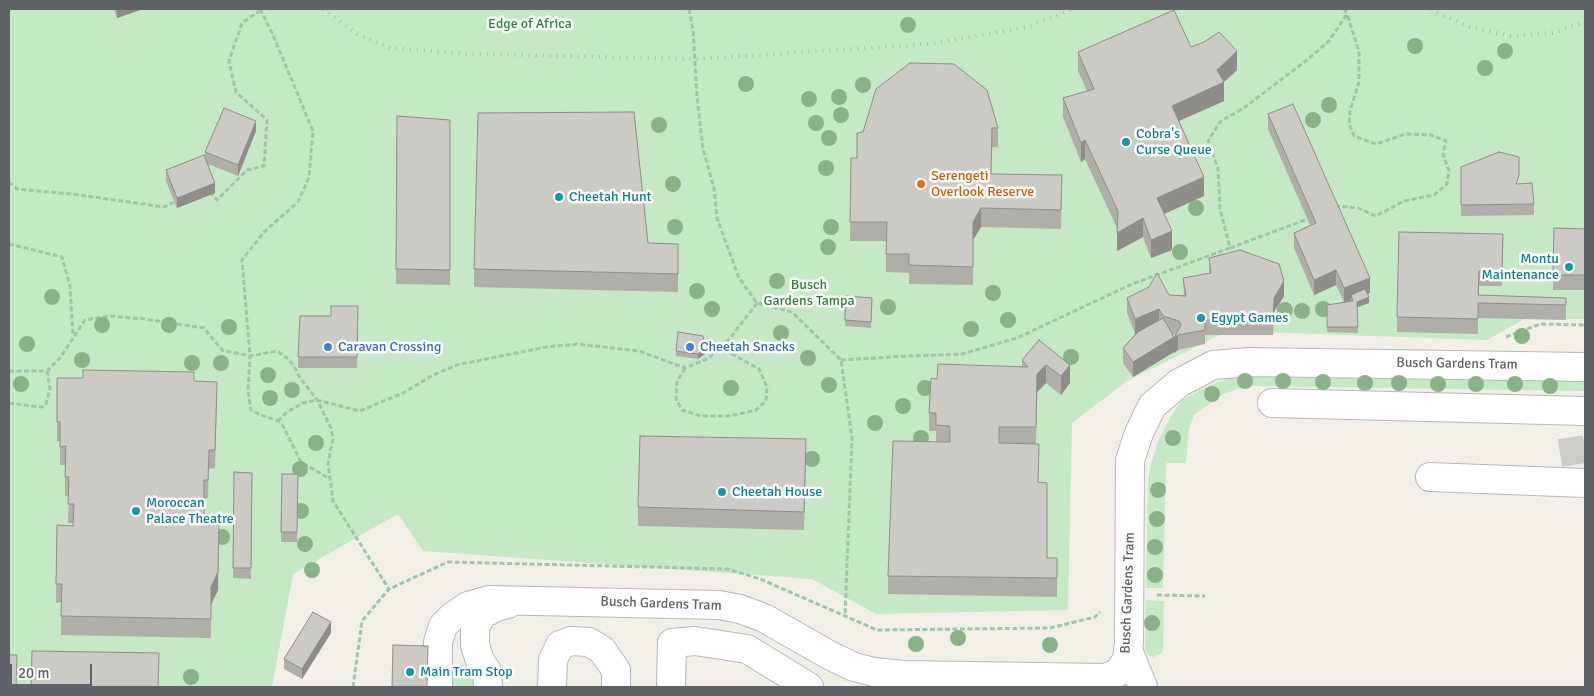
<!DOCTYPE html>
<html>
<head>
<meta charset="utf-8">
<style>
	body { margin:0 }
	#map { position:relative; width:1594px; height:696px; overflow:hidden; background:#f1efe8; font-family:Signika,sans-serif }
	canvas { display:block }
	.frame { position:absolute; inset:0; border:10px solid #5f6368; pointer-events:none }
	.scale { position:absolute; left:10px; top:664px; width:82px; height:22px; box-sizing:border-box; border:2px solid #5f6368; border-top:0; padding-left:6px; font-size:15px; line-height:18px; white-space:nowrap; color:#5f6368; -webkit-text-stroke:4px #fff; paint-order:stroke }
</style>
</head>
<body>
<div id="map">
<canvas width="1594" height="696"></canvas>
<div class="frame"></div>
<div class="scale">20 m</div>
</div>
<script>
const ctx = document.querySelector('canvas').getContext('2d');
ctx.lineJoin = 'round';
function paint(path, color) {
  ctx.fillStyle = color;
  ctx.fill(path, 'evenodd');
}
function poly(rows) {
  const path = new Path2D();
  for (const r of rows) {
    path.moveTo(r[0], r[1]);
    for (let i = 2; i < r.length; i += 2) path.lineTo(r[i], r[i + 1]);
  }
  return path;
}
function trace(path, color, width, dash) {
  ctx.strokeStyle = color;
  ctx.lineWidth = width;
  ctx.lineCap = dash ? 'butt' : 'round';
  ctx.setLineDash(dash || []);
  ctx.stroke(path);
}
function label(font, color, halo, rows, align = 'center') {
  ctx.font = font + ' Signika,sans-serif';
  ctx.lineWidth = 5;
  ctx.setLineDash([]);
  ctx.textBaseline = 'middle';
  ctx.strokeStyle = halo;
  ctx.fillStyle = color;
  for (const [text, x, y, turn = 0] of rows) {
    ctx.save();
    ctx.translate(x, y);
    ctx.rotate((+turn || 0) * Math.PI / 180);
    ctx.textAlign = isNaN(turn) ? turn : align;
    if (halo) ctx.strokeText(text, 0, 0);
    ctx.fillText(text, 0, 0);
    ctx.restore();
  }
}
paint(poly([
	[9,9,1585,9,1585,319,1524,319,1487,340,1228,331,1127,381,1072,423,1068,610,876,614,812,579,423,551,398,514,293,574,272,687,9,687],
	[1252,375,1585,380,1585,391,1246,386,1223,394,1194,415,1189,429,1186,463,1166,463,1163,588,1146,588,1148,480,1152,461,1159,439,1171,416,1181,401,1200,390,1220,381,1237,376],
	[1146,600,1164,601,1163,649,1161,654,1153,657,1148,655,1145,650],
	[463,665,471,667,478,687,450,687,451,674,453,668]
]), '#c5e8c5');
trace(poly([
	[1560,453,1585,449]
]), '#ccccc8', 28, [28, 14]);
const minor = poly([
	[1272,403,1585,411],
	[1430,477,1585,483],
	[1128,650,1143,687],
	[438,687,438,642,443,626,453,616,468,606,489,600,719,605,740,609,764,618,831,656,854,667,874,672,904,675,1105,678,1119,672,1127,659,1129,643,1130,460,1139,433,1152,406,1179,383,1213,365,1250,362,1585,367],
	[488,687,487,671,480,661,475,645,475,626,483,614,496,607,508,604],
	[552,687,553,660,560,645,571,641,589,642,602,650,616,670,616,687],
	[671,687,672,643,695,641,747,649,809,687]
]);
trace(minor, '#b5b8bc', 30);
trace(poly([
	[260,9,273,35,313,131,309,177,298,202,264,232,242,260,250,356,277,351,287,358,294,366,298,375,317,400,331,428,333,439,328,463,333,501,389,589],
	[689,9,693,30,697,97,703,149,714,188,717,218,739,278,757,303,792,312,841,360,852,438,845,616],
	[9,182,17,189,72,194,164,207,178,200],
	[210,192,217,200,247,170,264,166,267,120,236,92,229,61,242,23,261,10],
	[1335,207,1338,206,1358,208,1376,216,1404,201,1434,195,1447,184,1449,171,1443,154,1446,141,1431,135,1406,134,1376,144,1354,136,1349,124,1350,111,1359,82,1359,51,1347,14],
	[9,244,62,257,70,286,73,336],
	[1230,248,1305,220],
	[1506,337,1540,324,1585,325],
	[841,360,908,356,962,354,1017,338,1132,284,1230,248,1220,209,1218,168,1208,141,1220,122,1245,107,1307,60,1329,41,1347,14,1344,9],
	[685,368,677,382,676,399,682,410,701,416,730,416,756,410,766,401,767,387,759,369,732,354,724,346],
	[9,371,47,371,60,358,85,320,109,316,145,319,204,328,222,350,250,356,248,392,251,410,261,415,278,421,283,426,301,462,330,479],
	[9,403,32,406,42,407,46,404,50,389,47,371],
	[278,421,287,412,303,403,317,400,360,411,405,392,433,375,457,365,546,347,577,344,639,351,685,368,707,359,724,346,757,303],
	[1157,595,1205,596],
	[353,687,362,621,389,589,448,562,728,569,760,579,877,630,1050,628,1095,617,1100,612]
]), '#9cc7a9', 3, [5, 2.5]);
trace(minor, '#fff', 28);
trace(poly([
	[323,9,357,34,390,48,469,54,696,59,930,44,1027,27,1074,9],
	[1431,9,1440,14,1470,27,1511,36,1552,33,1585,22]
]), '#b6b7b8', 4, [1, 6]);
ctx.fillStyle = '#89b387';
for (const [x, y] of [
	[908,25],
	[1415,46],
	[1505,51],
	[1485,68],
	[746,84],
	[863,85],
	[839,97],
	[809,99],
	[1329,105],
	[841,115],
	[1313,120],
	[816,123],
	[659,125],
	[829,138],
	[826,168],
	[673,184],
	[1196,208],
	[675,227],
	[831,227],
	[828,247],
	[1180,252],
	[777,281],
	[697,291],
	[993,293],
	[52,297],
	[888,307],
	[712,309],
	[1323,309],
	[1285,310],
	[1302,311],
	[1008,320],
	[102,325],
	[169,325],
	[229,327],
	[971,329],
	[781,333],
	[1522,336],
	[27,344],
	[1071,357],
	[808,358],
	[82,360],
	[192,363],
	[221,363],
	[268,375],
	[1245,381],
	[1283,381],
	[1323,382],
	[1365,383],
	[1399,383],
	[21,384],
	[1438,384],
	[1476,384],
	[1515,384],
	[829,385],
	[1550,386],
	[731,388],
	[925,388],
	[292,390],
	[1212,394],
	[270,398],
	[903,406],
	[875,423],
	[921,438],
	[1173,438],
	[316,443],
	[812,459],
	[300,469],
	[1158,490],
	[301,511],
	[1157,519],
	[222,537],
	[305,544],
	[1155,547],
	[312,570],
	[1155,575],
	[1152,623],
	[958,638],
	[916,644],
	[1050,645],
	[191,677]
]) {
  ctx.beginPath();
  ctx.arc(x, y, 8, 0, 2 * Math.PI);
  ctx.fill();
}
paint(poly([
	[114,9,143,9,117,18],
	[1191,47,1237,70,1224,82,1224,101,1179,121,1204,196,1164,214,1172,250,1151,258,1143,237,1117,251,1117,228,1085,159,1081,162,1063,117,1063,98,1087,91,1078,71,1078,52],
	[1268,114,1370,293,1367,294,1369,303,1357,307,1358,333,1327,332,1327,305,1344,302,1336,285,1314,295,1294,248,1294,233,1310,225,1268,129],
	[397,116,450,120,450,285,396,284],
	[998,128,998,147,992,147,991,174,1062,175,1061,229,981,227,973,240,973,285,909,284,909,273,886,272,886,241,850,241,851,158,857,158,857,133],
	[256,131,238,176,208,164,215,193,177,208,166,181,166,170,205,157,205,152],
	[1461,167,1519,184,1534,204,1534,215,1461,216],
	[1585,229,1585,290,1553,290,1553,275],
	[1503,234,1502,286,1479,286,1479,295,1566,298,1566,320,1478,318,1478,334,1397,332,1397,317],
	[648,243,678,244,678,292,474,287,474,269],
	[1209,258,1284,296,1274,312,1273,335,1205,335,1205,344,1178,350,1174,353,1176,335,1172,334,1174,352,1133,377,1123,363,1123,348,1135,334,1127,313,1127,298,1169,295,1184,295,1183,278,1209,273],
	[845,296,872,298,871,328,845,326],
	[358,306,357,368,298,368,298,357,331,316],
	[1039,340,1070,383,1061,395,1046,383,1037,392,1036,444,1039,463,1038,482,1047,558,1057,558,1057,597,888,594,888,576,936,442,936,431,929,431,929,413,937,379,1022,366,1022,360],
	[676,351,705,354,698,359,676,356],
	[57,378,194,381,217,400,215,468,209,469,208,498,204,499,204,525,218,590,211,605,211,638,61,635,61,602,56,603,57,525,73,526,73,523,68,523,69,496,65,496,65,465,60,465,60,441,57,441],
	[806,457,804,530,638,526,638,507],
	[234,472,252,473,251,579,233,578],
	[282,474,298,474,297,542,281,542],
	[331,633,302,679,284,669,284,659]
]), '#afaea9');
paint(poly([
	[117,9,143,9,117,18],
	[1237,51,1237,70,1224,82,1224,101,1172,124,1172,106,1217,70],
	[256,121,256,131,238,176,238,165],
	[1085,140,1085,159,1081,162,1081,143],
	[1204,177,1204,196,1157,217,1157,198],
	[215,183,215,193,177,208,177,198],
	[981,208,981,227,973,240,973,285,973,222],
	[1143,218,1143,237,1117,251,1117,233],
	[1172,231,1172,250,1151,258,1151,240],
	[1336,270,1336,285,1314,295,1314,280],
	[1370,278,1370,293,1352,300,1351,295,1351,300,1344,303,1344,288],
	[1284,281,1284,296,1274,312,1273,335,1274,298],
	[1369,297,1369,303,1357,307,1357,302],
	[1159,309,1159,324,1135,334,1135,319],
	[1178,335,1178,350,1174,353,1174,338],
	[1174,337,1174,352,1133,377,1133,362],
	[705,348,705,354,698,359,698,354],
	[1046,365,1046,383,1037,392,1036,446,1037,374],
	[1070,365,1070,383,1061,395,1061,376],
	[219,525,218,590,211,605,211,638,211,587],
	[331,622,331,633,302,679,302,669]
]), '#8f8d8a');
const building = poly([
	[1174,10,1191,47,1204,42,1219,32,1237,51,1217,70,1224,82,1172,106,1204,177,1157,198,1172,231,1151,240,1143,218,1117,233,1118,211,1085,140,1081,143,1063,98,1094,89,1078,52,1174,10],
	[910,63,954,64,987,90,998,128,992,128,991,174,1062,175,1061,210,981,208,973,222,973,267,909,265,909,254,886,254,887,222,850,222,851,158,857,158,857,133,863,132,876,89,910,63],
	[1293,104,1370,278,1344,288,1336,270,1314,280,1294,233,1316,223,1268,114,1293,104],
	[224,108,256,121,238,165,205,152,224,108],
	[634,112,648,243,678,244,678,274,474,269,478,113,634,112],
	[397,116,450,120,450,270,396,269,397,116],
	[1499,152,1519,157,1519,176,1516,184,1532,183,1534,204,1461,205,1461,167,1499,152],
	[204,155,215,183,177,198,166,170,204,155],
	[1554,228,1585,229,1585,275,1553,275,1554,228],
	[1399,232,1503,234,1502,271,1479,271,1478,295,1566,298,1566,305,1478,303,1478,319,1397,317,1399,232],
	[1240,250,1279,264,1284,281,1274,298,1273,320,1205,320,1205,330,1178,335,1174,338,1181,325,1179,321,1163,316,1159,309,1135,319,1127,298,1149,287,1157,273,1169,295,1186,296,1183,278,1211,273,1209,258,1240,250],
	[1365,289,1369,297,1357,302,1358,327,1327,327,1327,305,1353,301,1351,295,1365,289],
	[845,296,872,298,871,322,845,320,845,296],
	[331,306,358,306,357,357,298,357,300,316,331,316,331,306],
	[1163,318,1174,337,1133,362,1123,348,1138,332,1163,318],
	[678,332,703,336,705,348,698,354,676,351,678,332],
	[1039,340,1070,365,1061,376,1046,365,1037,374,1036,427,999,427,999,443,1039,444,1038,482,1047,483,1047,558,1057,558,1057,578,888,576,893,441,950,442,950,426,936,425,936,413,929,413,931,378,937,379,938,364,1028,367,1022,360,1039,340],
	[83,370,194,372,194,381,217,382,215,450,209,450,208,480,204,480,204,525,219,525,218,572,211,587,211,619,61,616,62,584,56,584,57,525,73,526,74,504,68,504,69,477,65,477,66,446,60,447,60,422,57,422,57,378,83,378,83,370],
	[640,436,806,439,804,512,638,507,640,436],
	[234,472,252,473,251,568,233,568,234,472],
	[282,474,298,474,297,532,281,532,282,474],
	[313,612,331,622,302,669,284,659,313,612],
	[393,645,428,646,427,687,392,687,393,645],
	[32,651,159,653,158,687,31,687,32,651],
	[9,655,17,655,16,687,9,687,9,655]
]);
paint(building, '#cccac5');
trace(building, '#8f8d8a', 1);
for (const [x, y, r, color] of [
	[1126,142,5,"#0f9aa8"],
	[921,184,5,"#e8710a"],
	[559,197,5,"#0f9aa8"],
	[1569,267,5,"#0f9aa8"],
	[1201,318,5,"#0f9aa8"],
	[328,347,5,"#3f7fe0"],
	[690,347,5,"#3f7fe0"],
	[722,492,5,"#0f9aa8"],
	[136,511,5,"#0f9aa8"],
	[410,672,5,"#0f9aa8"]
]) {
  const dot = new Path2D();
  dot.arc(x, y, r, 0, 2 * Math.PI);
  ctx.fillStyle = color;
  ctx.fill(dot);
  trace(dot, '#fff', 2);
}
label('14px', '#348238', '#fff', [
	["Edge of Africa",530,24],
	["Busch",809,285],
	["Gardens Tampa",809,301]
]);
label('14px', '#0d838f', '#fff', [
	["Cobra's",1136,134],
	["Curse Queue",1136,150],
	["Cheetah Hunt",569,197],
	["Montu",1559,259,"right"],
	["Maintenance",1559,275,"right"],
	["Egypt Games",1211,318],
	["Cheetah House",732,492],
	["Moroccan",146,503],
	["Palace Theatre",146,519],
	["Main Tram Stop",420,672]
], 'left');
label('14px', '#c56008', '#fff', [
	["Serengeti",931,176],
	["Overlook Reserve",931,192]
], 'left');
label('14px', '#366cbe', '#fff', [
	["Caravan Crossing",338,347],
	["Cheetah Snacks",700,347]
], 'left');
label('14px', '#5f6368', '#fff', [
	["Busch Gardens Tram",1457,364,1],
	["Busch Gardens Tram",1128,593,-88],
	["Busch Gardens Tram",661,604,2]
]);
</script>
</body>
</html>
